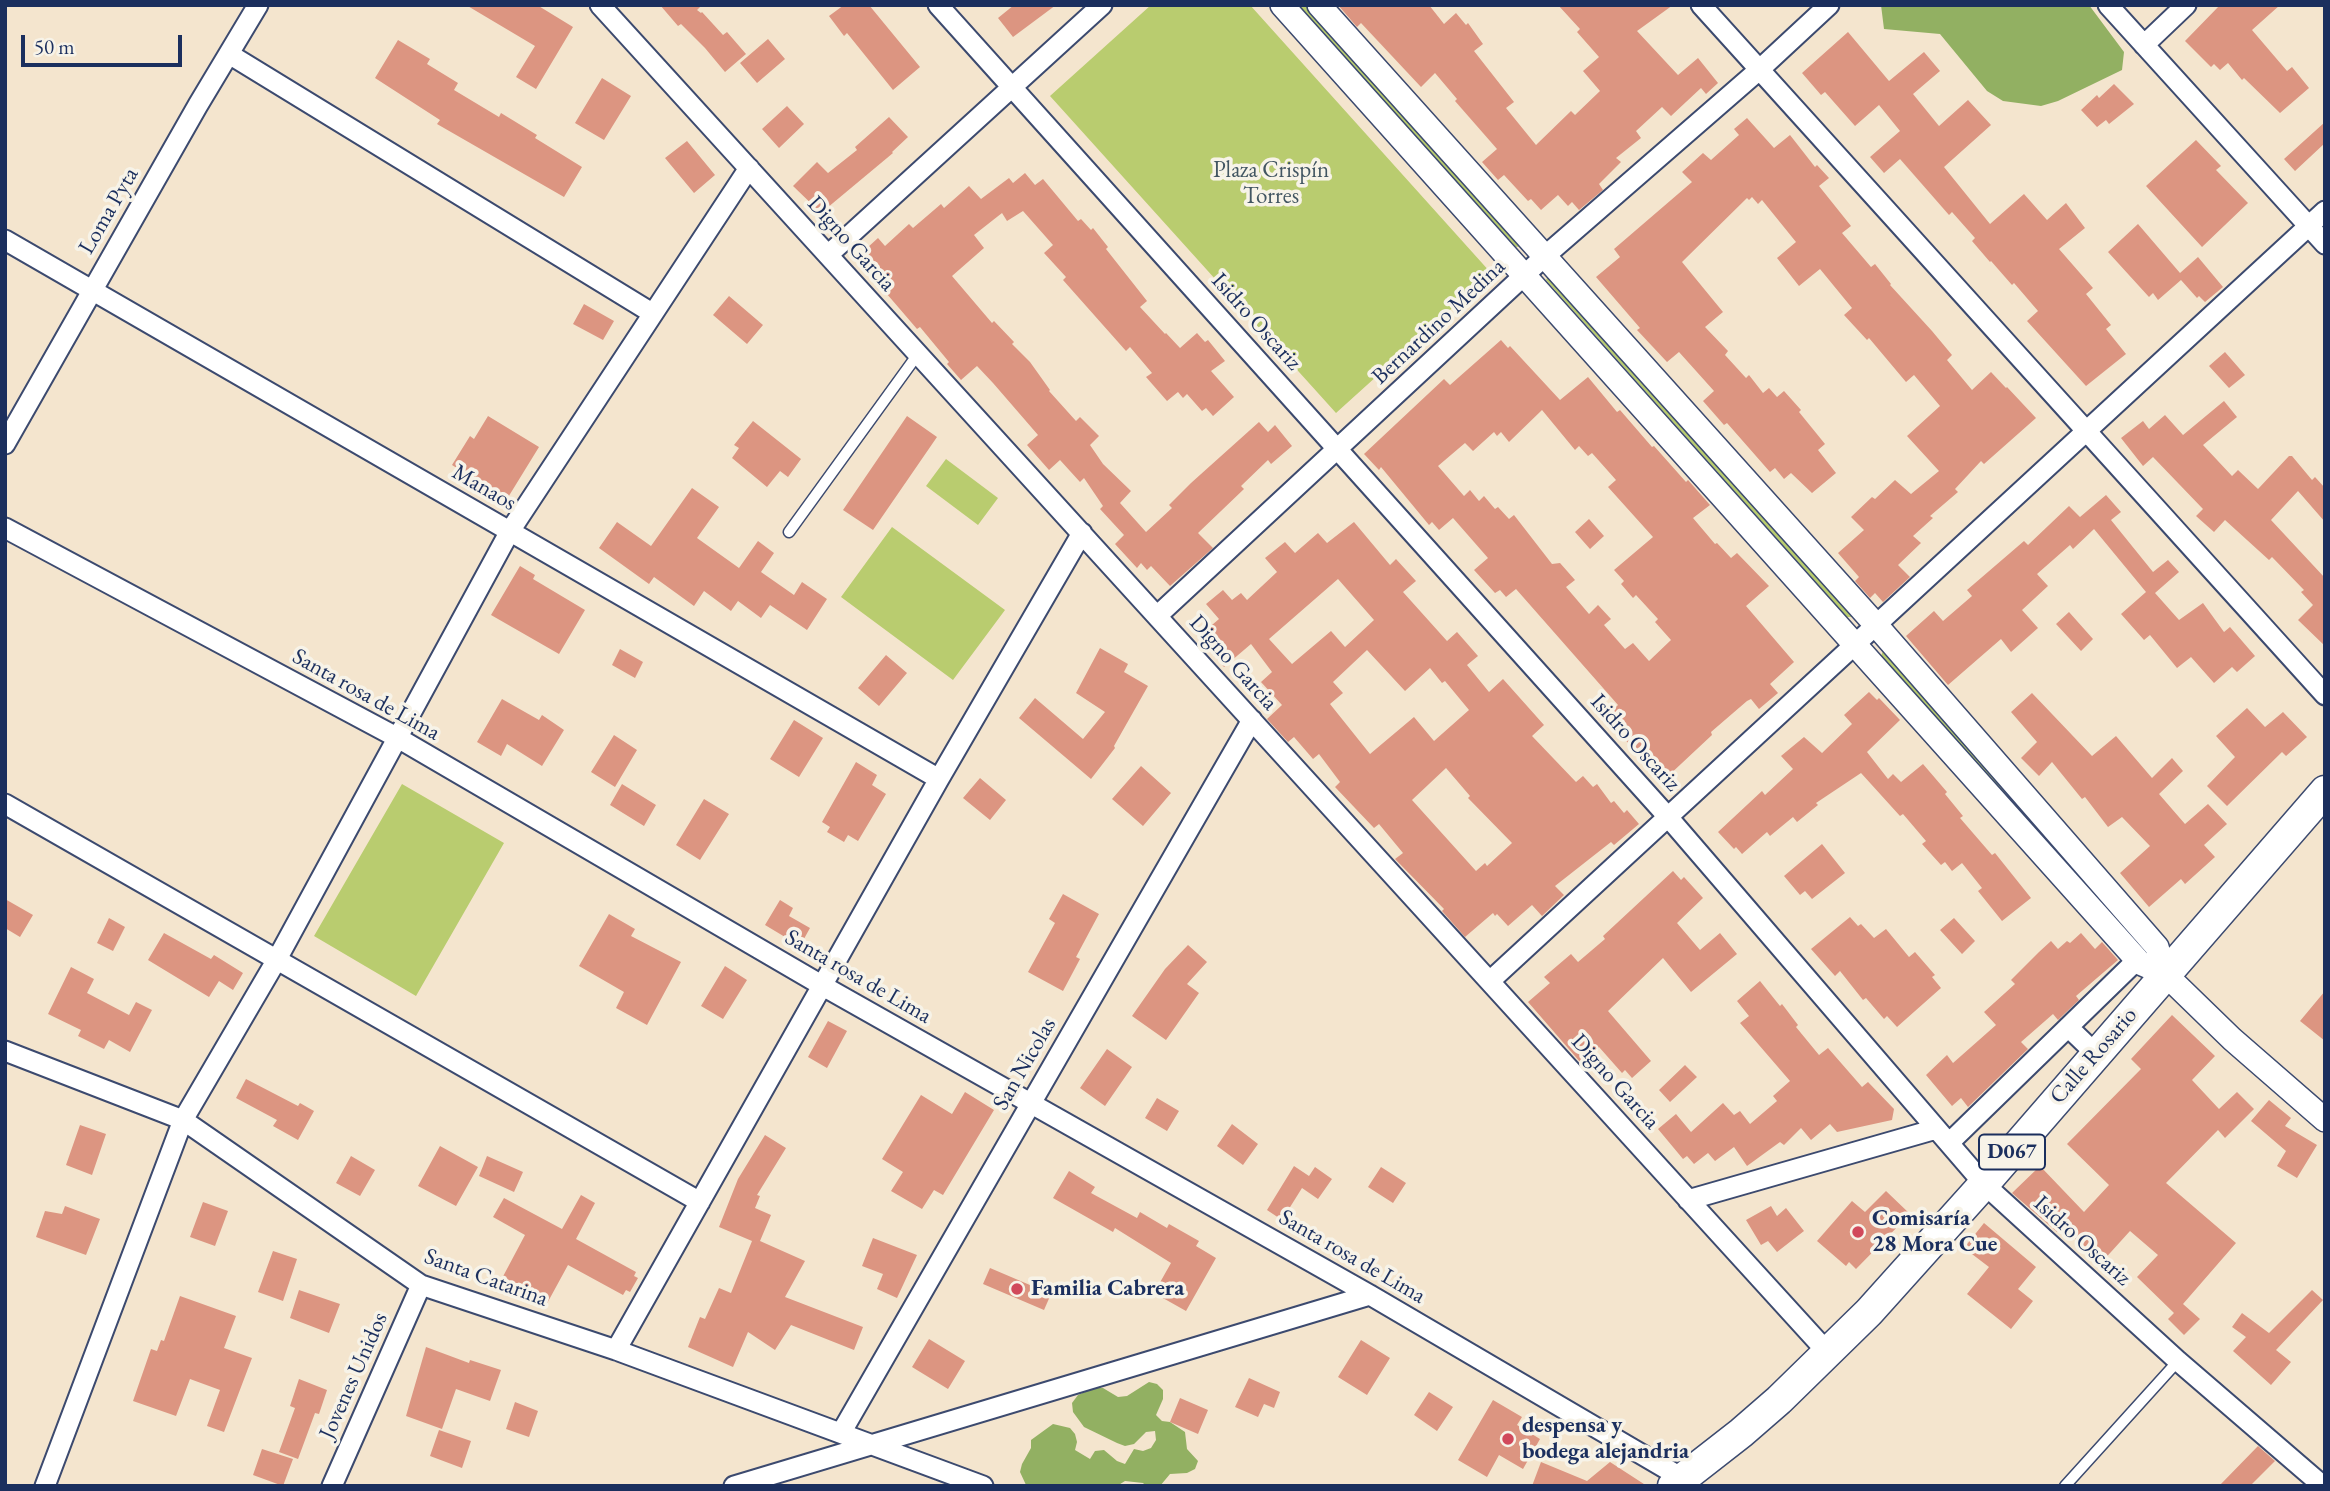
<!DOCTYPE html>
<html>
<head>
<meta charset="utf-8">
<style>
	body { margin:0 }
	#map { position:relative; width:2330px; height:1491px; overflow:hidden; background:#f4e5ce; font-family:"EB Garamond",serif }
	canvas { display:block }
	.frame { position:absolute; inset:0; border:7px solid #1b2f5e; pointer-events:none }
	.scale { position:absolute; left:21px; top:35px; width:161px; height:32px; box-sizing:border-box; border:4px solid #1b2f5e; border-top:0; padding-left:9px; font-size:21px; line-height:24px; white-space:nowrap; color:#1b2f5e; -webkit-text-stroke:5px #f7f3e8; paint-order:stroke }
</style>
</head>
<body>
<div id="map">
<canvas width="2330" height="1491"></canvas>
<div class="frame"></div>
<div class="scale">50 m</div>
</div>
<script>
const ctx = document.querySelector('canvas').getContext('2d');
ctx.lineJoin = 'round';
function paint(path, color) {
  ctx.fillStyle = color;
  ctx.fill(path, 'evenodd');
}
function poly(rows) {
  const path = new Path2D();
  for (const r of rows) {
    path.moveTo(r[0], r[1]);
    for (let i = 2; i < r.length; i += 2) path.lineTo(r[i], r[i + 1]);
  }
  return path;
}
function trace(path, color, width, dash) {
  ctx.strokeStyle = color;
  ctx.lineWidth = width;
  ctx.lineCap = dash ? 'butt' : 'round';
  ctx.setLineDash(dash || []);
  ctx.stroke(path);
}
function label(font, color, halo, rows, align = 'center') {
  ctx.font = font + ' "EB Garamond",serif';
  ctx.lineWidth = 7;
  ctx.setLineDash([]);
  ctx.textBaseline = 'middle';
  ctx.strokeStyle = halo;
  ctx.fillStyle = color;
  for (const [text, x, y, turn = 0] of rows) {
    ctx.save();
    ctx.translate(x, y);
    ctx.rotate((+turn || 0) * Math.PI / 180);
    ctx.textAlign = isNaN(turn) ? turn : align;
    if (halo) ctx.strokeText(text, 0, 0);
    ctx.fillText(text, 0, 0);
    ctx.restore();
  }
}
paint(poly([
	[1151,5,1250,5,1491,273,1336,413,1050,96],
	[1297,5,1305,5,1521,243,1521,246,1516,247],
	[1548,276,1852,615,1851,617,1847,617,1546,280],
	[946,459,998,498,978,525,926,486],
	[892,527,1005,610,953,680,841,597],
	[1883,651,1886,652,2129,932,1881,656],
	[402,784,504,843,416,996,314,936]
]), '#b9cc6f');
paint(poly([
	[1881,5,2089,5,2124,52,2122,70,2058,101,2041,106,2003,101,1987,91,1940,34,1884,29],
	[1149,1382,1157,1384,1163,1390,1163,1399,1156,1415,1162,1421,1170,1422,1185,1432,1187,1449,1198,1461,1195,1469,1187,1473,1170,1474,1160,1486,1146,1486,1143,1483,1125,1481,1117,1486,1026,1485,1020,1472,1022,1464,1031,1448,1031,1440,1053,1424,1070,1428,1075,1434,1077,1442,1075,1450,1090,1459,1095,1451,1104,1450,1117,1461,1125,1464,1134,1449,1143,1451,1151,1448,1156,1440,1155,1431,1146,1432,1134,1444,1125,1446,1117,1443,1084,1427,1073,1412,1072,1403,1078,1395,1094,1388,1103,1388,1118,1397,1127,1396]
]), '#92b062');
paint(poly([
	[466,5,537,5,573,27,536,89,516,77,535,46],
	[660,5,702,5,697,10,701,13,702,12,723,35,727,32,746,54,725,72,705,48,681,24,678,26],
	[844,5,869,5,920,67,893,90,847,33,844,36,829,16],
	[1014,5,1056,5,1013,37,998,18],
	[1338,5,1429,5,1444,24,1456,13,1466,25,1468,23,1483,44,1474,51,1514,102,1506,108,1536,145,1571,111,1575,115,1600,91,1583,71,1599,57,1577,32,1580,29,1558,5,1673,5,1637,31,1678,75,1698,58,1718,83,1706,94,1701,88,1671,116,1662,107,1636,131,1641,138,1616,158,1621,162,1599,184,1603,190,1579,210,1572,202,1568,206,1558,195,1541,210,1531,199,1528,201,1504,175,1498,180,1482,162,1497,149,1455,101,1457,99,1435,73,1421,87,1361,23,1357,27],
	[2220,5,2280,5,2252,30,2287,71,2292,67,2309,88,2280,113,2244,78,2242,80,2228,63,2220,70,2214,64,2211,67,2185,41],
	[1848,32,1889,81,1924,52,1940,71,1913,94,1939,126,1968,100,1991,125,1944,167,1990,224,2024,194,2047,220,2066,203,2085,228,2059,249,2093,288,2086,294,2111,325,2106,329,2126,354,2086,386,2027,321,2038,311,2014,283,2012,285,1991,261,1990,262,1972,241,1975,238,1952,212,1949,215,1900,159,1884,173,1870,157,1900,131,1879,105,1855,126,1825,92,1821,95,1802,73],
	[768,39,785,59,757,83,740,63],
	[398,40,430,59,427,64,458,83,454,90,499,117,501,113,537,135,535,138,582,167,564,197,437,124,440,120,375,78],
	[602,78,631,96,604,140,575,123],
	[2114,84,2134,104,2109,124,2106,120,2097,127,2081,110,2097,95,2099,98],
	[787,106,804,124,779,148,762,129],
	[889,117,908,137,892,152,893,153,821,213,793,186,817,162,828,173,857,150,855,147],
	[1747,118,1774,148,1790,135,1815,167,1817,165,1829,178,1819,186,1851,226,1842,233,1871,267,1875,264,1891,284,1890,285,1932,331,1952,355,1947,360,1972,390,1991,372,2006,388,2007,387,2036,418,1984,464,1981,461,1955,489,1958,492,1930,516,1933,518,1913,536,1921,543,1898,565,1910,577,1883,602,1875,593,1870,598,1855,581,1859,577,1838,553,1864,530,1851,517,1872,497,1875,499,1895,480,1911,494,1939,471,1907,436,1940,406,1914,375,1906,382,1869,338,1867,340,1844,315,1852,308,1820,269,1799,286,1777,258,1796,242,1762,200,1758,204,1752,197,1749,200,1747,198,1682,262,1723,312,1705,327,1728,351,1725,355,1746,378,1749,375,1763,393,1769,388,1777,397,1784,391,1801,410,1799,412,1825,444,1818,450,1836,473,1812,493,1791,473,1784,479,1775,468,1770,472,1727,423,1724,425,1703,401,1714,391,1679,352,1667,362,1637,330,1640,328,1596,277,1620,257,1614,249,1692,182,1682,172,1703,153,1711,160,1739,135,1734,129],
	[2325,122,2325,143,2295,171,2284,159],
	[2196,140,2221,166,2216,170,2248,203,2202,247,2146,186],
	[687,141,715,175,694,193,665,158],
	[1025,173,1035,185,1043,179,1078,221,1081,219,1091,230,1093,228,1108,247,1106,249,1147,301,1140,307,1165,334,1166,333,1180,348,1197,333,1205,342,1208,340,1225,361,1211,371,1234,397,1213,416,1206,408,1202,411,1187,394,1183,398,1178,392,1167,401,1146,377,1152,373,1130,347,1126,351,1063,280,1066,277,1044,253,1053,245,1023,211,1007,221,1002,213,974,235,984,248,952,276,992,323,994,321,1014,342,1012,344,1030,362,1050,390,1049,391,1076,421,1080,417,1099,436,1090,445,1103,464,1131,491,1120,503,1146,532,1172,508,1169,505,1191,483,1259,422,1268,432,1275,425,1292,446,1271,464,1268,460,1241,486,1244,489,1198,533,1213,548,1170,586,1151,566,1147,570,1141,563,1137,568,1115,544,1124,535,1100,509,1103,506,1084,478,1080,482,1060,460,1049,470,1027,445,1038,435,993,383,977,366,961,380,947,364,949,362,920,327,917,329,856,258,878,238,885,246,909,224,913,228,941,204,944,208,969,186,981,199,1009,178,1013,183],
	[2138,224,2180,273,2198,257,2223,287,2205,302,2199,296,2197,298,2181,280,2158,300,2153,293,2149,297,2108,252],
	[729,296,763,325,747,344,713,315],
	[584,304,614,321,603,340,573,324],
	[1501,340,1508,348,1510,346,1560,400,1588,377,1617,412,1620,410,1652,447,1654,446,1686,482,1688,480,1710,505,1693,518,1715,544,1717,543,1731,558,1737,553,1769,586,1746,606,1794,662,1770,684,1778,693,1759,709,1751,699,1747,701,1711,732,1712,735,1666,778,1658,769,1654,772,1605,717,1618,705,1516,589,1506,597,1500,590,1495,593,1474,570,1488,558,1453,518,1439,530,1432,522,1429,525,1381,467,1379,470,1364,454,1444,379,1450,385],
	[1542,410,1575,450,1579,446,1588,456,1592,453,1616,480,1608,487,1653,537,1614,570,1624,581,1621,584,1633,598,1636,595,1658,619,1655,622,1671,640,1649,661,1633,643,1625,649,1604,625,1611,619,1598,605,1589,614,1566,587,1575,580,1560,563,1552,564,1514,515,1509,519,1498,507,1495,509,1484,496,1479,501,1470,490,1464,496,1438,466,1465,443,1473,451,1494,432,1497,436,1501,432,1509,442],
	[2225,352,2245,375,2229,388,2209,366],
	[2224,401,2237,417,2203,445,2232,476,2238,470,2258,489,2289,456,2292,456,2312,480,2315,477,2325,488,2325,522,2298,491,2271,520,2325,578,2325,646,2298,620,2313,605,2301,592,2304,590,2272,557,2269,560,2225,520,2214,532,2196,516,2203,509,2153,457,2143,466,2121,438,2143,421,2149,429,2165,415,2183,435],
	[488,416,539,447,507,499,452,465,470,436,474,439],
	[907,416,937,437,873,530,843,510],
	[753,421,801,459,788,477,780,471,767,487,732,458,739,448,734,445],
	[692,488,719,507,697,538,739,568,758,541,774,553,761,572,794,595,802,582,827,599,807,630,770,605,761,618,738,601,731,611,704,591,694,606,654,577,649,584,599,548,617,522,651,546],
	[2106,495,2121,512,2111,520,2153,572,2168,560,2179,572,2155,593,2179,620,2203,603,2224,632,2230,627,2255,656,2237,672,2232,667,2214,683,2191,657,2177,668,2150,635,2144,640,2121,614,2146,592,2094,529,2073,549,2070,545,2037,574,2048,586,2022,610,2038,628,2011,652,2001,639,1948,685,1906,636,1934,611,1943,621,1972,596,1967,590,2024,541,2028,545,2069,506,2080,517],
	[1589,519,1604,536,1590,549,1575,532],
	[1354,522,1390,565,1396,559,1416,581,1403,592,1447,641,1457,632,1478,656,1467,665,1489,692,1503,679,1544,725,1532,736,1576,782,1583,776,1593,787,1597,784,1611,803,1614,801,1624,813,1627,810,1639,824,1614,845,1611,842,1555,886,1564,895,1542,916,1532,905,1508,926,1497,914,1495,916,1493,913,1465,937,1442,911,1444,909,1395,859,1403,853,1379,824,1374,828,1335,787,1340,782,1319,754,1313,759,1294,737,1288,742,1267,719,1282,705,1261,682,1272,672,1251,644,1224,667,1198,637,1219,619,1206,604,1223,590,1232,600,1241,593,1247,600,1277,572,1265,558,1285,542,1295,553,1318,533,1327,543],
	[1338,579,1374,620,1345,647,1331,631,1292,664,1269,639],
	[1367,650,1405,691,1430,668,1442,683,1445,681,1469,710,1434,741,1414,717,1370,754,1330,704,1343,693,1333,682],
	[1446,768,1470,796,1468,798,1512,843,1487,866,1485,863,1476,871,1412,800],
	[520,566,535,575,533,579,585,610,559,654,491,615],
	[2069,612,2093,639,2081,651,2056,624],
	[1100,648,1128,664,1124,672,1148,686,1114,746,1115,748,1091,779,1019,718,1035,698,1083,739,1105,712,1076,693],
	[620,649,643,662,635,678,612,665],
	[886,655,907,673,879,706,858,688],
	[1869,692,1877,700,1879,698,1900,720,1867,752,1888,779,1893,774,1901,782,1923,764,1947,792,1945,794,1963,816,1960,818,1992,855,1995,853,2031,898,2002,921,1978,891,1982,888,1962,863,1952,871,1945,862,1941,865,1922,844,1926,841,1903,814,1900,816,1861,773,1816,803,1818,805,1797,822,1793,817,1770,836,1767,832,1742,854,1736,847,1734,849,1718,832,1762,791,1765,795,1793,769,1781,756,1804,737,1822,753,1852,724,1844,715],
	[2032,693,2092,756,2116,736,2152,778,2172,758,2183,771,2159,794,2185,824,2208,804,2227,824,2204,845,2215,857,2185,884,2181,879,2149,907,2120,873,2150,846,2122,817,2108,827,2085,797,2082,799,2052,762,2039,776,2021,758,2037,742,2011,712],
	[502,699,539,720,542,715,564,730,542,766,507,744,501,756,477,742],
	[2247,708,2265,727,2283,712,2307,737,2286,756,2282,752,2227,806,2207,786,2235,757,2216,736],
	[794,720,823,738,799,777,770,759],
	[614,735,637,750,615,787,591,772],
	[856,762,877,775,872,785,886,794,858,841,848,835,844,842,827,832,830,827,822,822],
	[1141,766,1171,793,1143,826,1112,799],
	[980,778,1006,800,990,820,963,798],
	[622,784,656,805,644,826,610,805],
	[704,799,729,814,700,860,676,845],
	[1822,844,1845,873,1812,899,1805,891,1800,895,1784,876],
	[1673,871,1681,880,1684,877,1703,898,1677,923,1700,950,1720,933,1737,954,1691,992,1663,958,1608,1011,1651,1061,1632,1078,1625,1070,1622,1073,1599,1047,1581,1063,1528,1002,1550,983,1544,977,1571,954,1578,962,1605,939,1603,936],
	[1063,894,1099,914,1076,957,1080,959,1063,991,1028,972,1055,923,1049,919],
	[5,899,33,915,20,937,5,928],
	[780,900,793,908,789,916,810,928,800,946,765,925],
	[609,914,635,929,631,936,681,962,647,1025,616,1008,624,992,579,966],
	[1850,917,1858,926,1861,924,1874,938,1886,929,1909,957,1915,952,1935,975,1932,977,1941,988,1897,1027,1887,1016,1884,1019,1866,998,1863,1000,1840,971,1835,976,1811,949],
	[109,918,125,927,113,951,97,943],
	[1954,918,1975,941,1962,954,1940,930],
	[164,933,211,959,214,955,243,973,233,990,219,981,209,997,148,960],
	[2081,933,2095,949,2102,942,2118,960,2076,996,2079,1000,2058,1020,2053,1014,2021,1042,2028,1049,1968,1107,1961,1098,1952,1106,1926,1075,1947,1055,1953,1063,1996,1025,1984,1012,2015,984,2011,980,2039,952,2051,941,2058,949,2067,941,2070,943],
	[1188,945,1207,962,1187,984,1199,993,1166,1040,1132,1016,1165,969],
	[725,966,747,980,723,1019,701,1006],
	[71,967,94,979,87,993,129,1015,136,1002,152,1010,130,1052,109,1040,104,1049,78,1036,81,1030,48,1014],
	[1760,981,1780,1006,1782,1004,1798,1025,1796,1027,1819,1055,1828,1048,1862,1087,1868,1082,1894,1109,1892,1120,1837,1132,1830,1124,1811,1140,1801,1128,1784,1145,1780,1142,1747,1166,1734,1147,1715,1161,1708,1153,1694,1164,1687,1156,1683,1159,1658,1129,1676,1114,1691,1132,1723,1103,1734,1115,1740,1111,1750,1124,1777,1101,1773,1096,1790,1081,1740,1023,1749,1016,1737,1001],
	[2325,991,2325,1041,2300,1021],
	[2172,1015,2215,1056,2192,1080,2219,1109,2237,1092,2254,1109,2225,1138,2218,1130,2166,1183,2236,1243,2183,1304,2200,1319,2184,1335,2168,1319,2174,1313,2137,1277,2158,1255,2130,1231,2101,1263,2062,1227,2057,1232,2012,1193,2040,1166,2084,1212,2109,1185,2067,1144,2141,1069,2131,1059],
	[828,1021,847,1031,827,1068,808,1057],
	[1107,1049,1132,1067,1105,1106,1080,1088],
	[1685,1065,1697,1077,1670,1102,1659,1090],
	[246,1079,298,1106,300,1103,314,1111,298,1140,273,1126,277,1120,236,1098],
	[965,1092,994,1110,943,1195,934,1190,922,1209,891,1191,903,1172,882,1159,921,1095,952,1114],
	[1157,1098,1179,1111,1167,1131,1145,1118],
	[2269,1100,2291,1118,2285,1126,2317,1145,2297,1178,2277,1166,2286,1151,2251,1121],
	[1232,1124,1258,1144,1243,1165,1217,1146],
	[80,1125,106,1134,92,1175,66,1165],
	[765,1135,786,1148,757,1195,760,1196,755,1208,771,1215,760,1241,805,1261,785,1297,863,1327,854,1350,791,1325,775,1350,748,1332,733,1367,688,1347,700,1317,705,1319,719,1288,731,1293,752,1241,719,1227,738,1179],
	[440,1146,478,1167,456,1206,418,1186],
	[351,1156,375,1170,360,1196,336,1183],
	[487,1156,523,1172,514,1192,479,1176],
	[1294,1166,1309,1176,1315,1167,1332,1179,1318,1199,1302,1188,1282,1220,1267,1210],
	[1381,1167,1406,1183,1393,1203,1368,1187],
	[1069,1171,1095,1187,1091,1193,1137,1218,1140,1212,1167,1228,1169,1224,1199,1241,1196,1246,1216,1258,1186,1311,1154,1293,1171,1263,1115,1228,1113,1232,1053,1198],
	[1886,1191,1910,1214,1856,1269,1849,1262,1846,1266,1817,1241,1852,1201,1865,1212],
	[581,1195,595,1203,576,1239,636,1272,634,1276,638,1278,630,1292,626,1290,623,1295,568,1265,544,1309,499,1284,525,1235,493,1217,504,1198,562,1229],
	[203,1202,228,1211,215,1246,190,1237],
	[65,1206,100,1219,86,1255,36,1237,45,1211,62,1214],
	[1771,1206,1777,1216,1786,1208,1804,1231,1777,1252,1768,1241,1761,1245,1746,1220],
	[1984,1223,2036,1267,2018,1289,2033,1301,2011,1329,1967,1294,1989,1267,1964,1248],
	[873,1238,917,1255,897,1298,877,1289,883,1274,862,1266],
	[273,1251,297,1259,283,1301,258,1292],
	[990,1268,1051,1294,1044,1310,983,1284],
	[299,1290,340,1304,329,1333,290,1318],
	[2312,1290,2323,1300,2276,1350,2291,1362,2271,1385,2233,1351,2246,1337,2232,1327,2242,1313,2269,1333],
	[180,1296,236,1316,224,1348,252,1358,224,1432,207,1426,220,1390,190,1379,176,1416,133,1401,151,1349,157,1351,161,1340,164,1341],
	[929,1339,965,1361,948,1389,912,1367],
	[1361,1340,1390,1358,1367,1395,1338,1377],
	[426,1347,469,1363,470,1360,501,1370,490,1401,456,1389,442,1429,406,1416],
	[1249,1378,1280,1392,1274,1408,1264,1404,1258,1417,1235,1407],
	[299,1379,327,1390,319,1414,315,1413,298,1459,279,1452,295,1408,290,1406],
	[1429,1392,1453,1407,1437,1431,1414,1415],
	[1180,1398,1208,1410,1198,1434,1170,1422],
	[1493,1400,1522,1417,1517,1425,1540,1439,1523,1469,1499,1455,1487,1477,1458,1460],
	[515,1402,538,1411,529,1437,506,1429],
	[439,1430,471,1441,462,1468,430,1456],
	[2258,1446,2275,1461,2250,1486,2219,1486],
	[262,1449,293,1459,283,1486,253,1475],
	[1541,1462,1587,1481,1610,1462,1647,1486,1532,1486]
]), '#dc9581');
const service = poly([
	[789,532,918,354],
	[2065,1486,2178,1361]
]);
const minor = poly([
	[600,5,1829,1354],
	[938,5,1668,817,1984,1184,2178,1361,2323,1486],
	[1701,5,2325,695],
	[2108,5,2325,244],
	[2144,45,2186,5],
	[229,54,652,313],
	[5,240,939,779],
	[828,255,1102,5],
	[5,444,198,105,258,5],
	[5,528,398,738,823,986,1370,1295,1682,1478,1690,1485],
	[1157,616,1545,256,1759,70,1829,5],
	[5,804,700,1202],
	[1490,981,2325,211],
	[2068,1027,2096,1054],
	[5,1051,183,1120,421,1285,616,1350,983,1486],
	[1949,1143,2137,960],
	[1688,1200,1936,1129],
	[616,1350,939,779,1082,533],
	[841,1433,1252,720],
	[45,1486,183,1120,276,961,510,531,749,168],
	[332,1486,421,1285],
	[734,1486,1370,1295]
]);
const tertiary = poly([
	[1282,5,2140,963,2165,974,2232,1039,2325,1120],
	[1319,5,1876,625,2157,947,2165,974]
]);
const primary = poly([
	[1673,1486,1741,1433,1779,1400,1869,1312,1984,1184,2325,791]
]);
trace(service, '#3c4a6f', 13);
trace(minor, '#3c4a6f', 23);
trace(tertiary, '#3c4a6f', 26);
trace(primary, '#3c4a6f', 33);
trace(service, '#fff', 10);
trace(minor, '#fff', 19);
trace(tertiary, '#fff', 23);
trace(primary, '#fff', 30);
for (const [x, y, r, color] of [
	[1858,1232,7,"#d1495b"],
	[1017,1289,7,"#d1495b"],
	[1508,1439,7,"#d1495b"]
]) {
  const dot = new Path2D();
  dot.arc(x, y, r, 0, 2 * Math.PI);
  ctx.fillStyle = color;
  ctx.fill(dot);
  trace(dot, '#f7f3e8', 2.5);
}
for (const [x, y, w] of [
	[2012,1152,66]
]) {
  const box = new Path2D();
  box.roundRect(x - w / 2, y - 17.5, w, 35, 5);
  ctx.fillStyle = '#f7f3e8';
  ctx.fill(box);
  trace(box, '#1b2f5e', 2);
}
label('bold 21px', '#1b2f5e', null, [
	["D067",2012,1152]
]);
label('23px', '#425662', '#f7f3e8', [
	["Plaza Crispín",1271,171],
	["Torres",1271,197]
]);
label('23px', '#1b2f5e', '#f7f3e8', [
	["Loma Pyta",109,211,-60],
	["Digno Garcia",851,244,48],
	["Isidro Oscariz",1256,322,48],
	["Bernardino Medina",1439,322,-43],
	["Manaos",484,488,30],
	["Digno Garcia",1233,663,48],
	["Santa rosa de Lima",366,695,29],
	["Isidro Oscariz",1635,743,48],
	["Santa rosa de Lima",858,977,30],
	["Calle Rosario",2094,1056,-49],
	["San Nicolas",1025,1064,-60],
	["Digno Garcia",1615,1082,48],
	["Isidro Oscariz",2082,1241,42],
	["Santa rosa de Lima",1352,1257,30],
	["Santa Catarina",486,1278,20],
	["Jovenes Unidos",354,1376,-66]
]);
label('bold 23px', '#1b2f5e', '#f7f3e8', [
	["Comisaría",1872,1219],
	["28 Mora Cue",1872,1245],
	["Familia Cabrera",1031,1289],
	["despensa y",1522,1426],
	["bodega alejandria",1522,1452]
], 'left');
</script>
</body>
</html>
